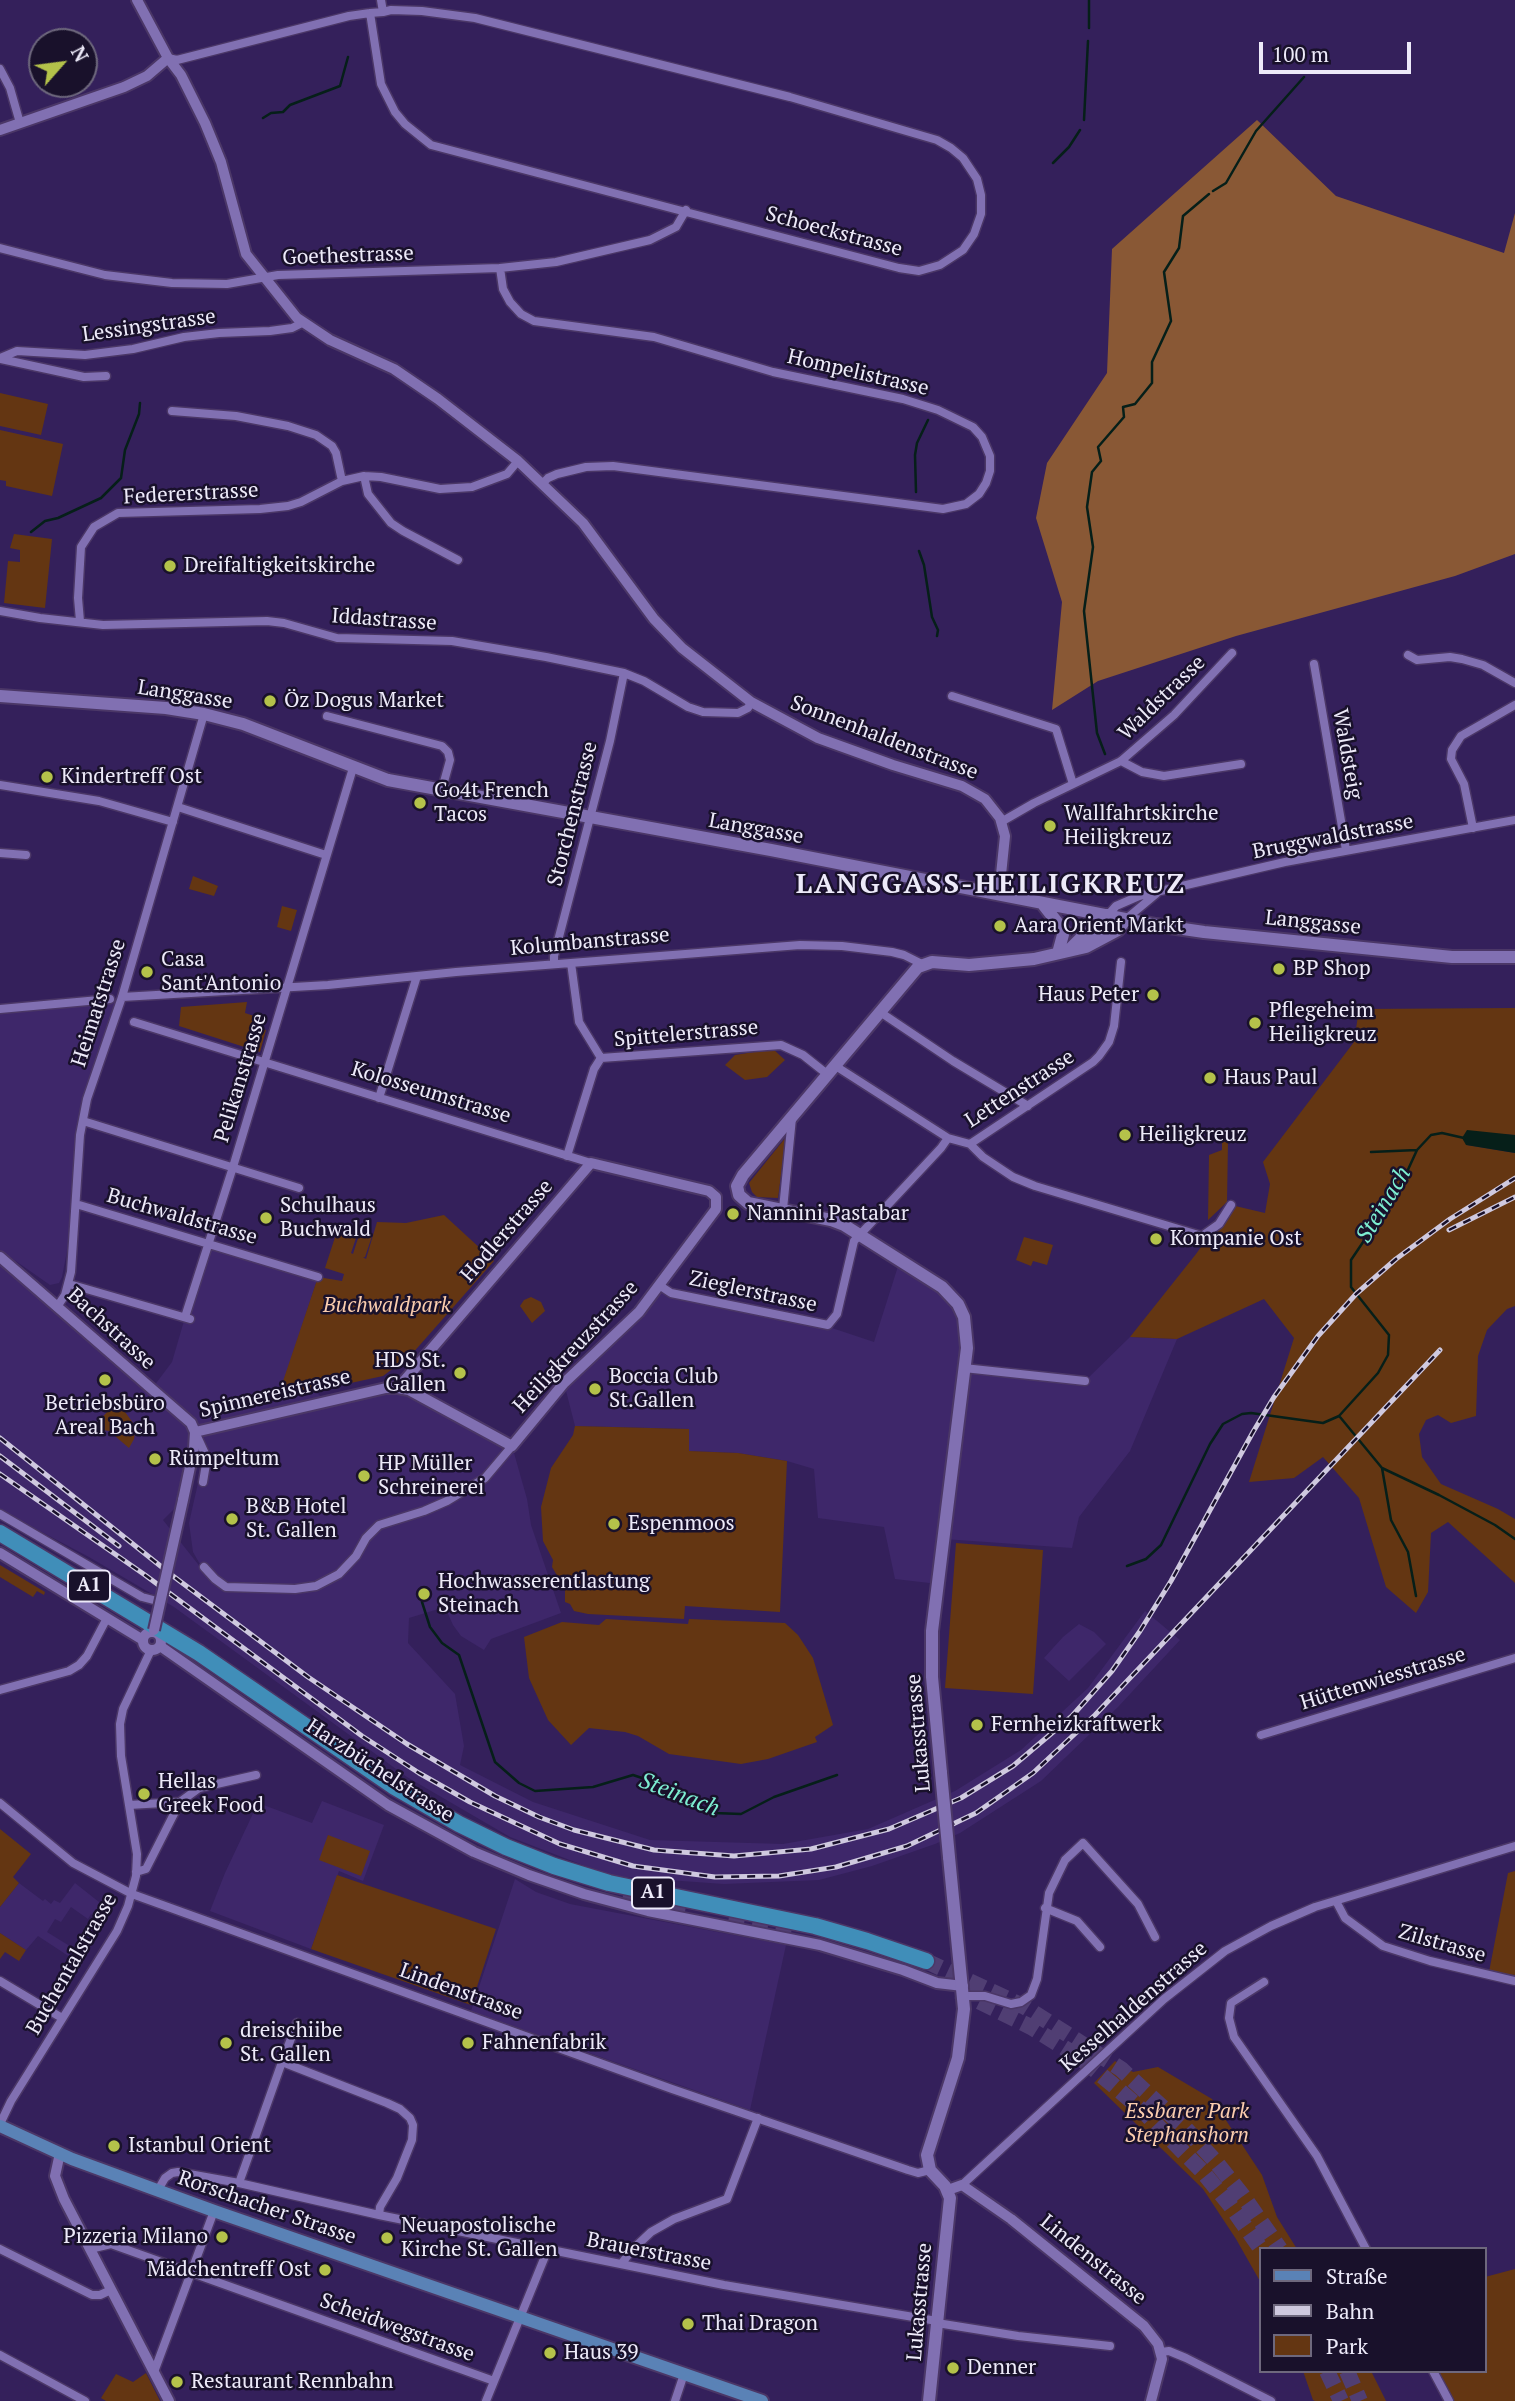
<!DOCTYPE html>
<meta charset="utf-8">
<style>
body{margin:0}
#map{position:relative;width:1515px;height:2401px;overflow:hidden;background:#34205b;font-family:"PT Serif",serif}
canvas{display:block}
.legend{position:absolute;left:1259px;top:2247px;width:228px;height:126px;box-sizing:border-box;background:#19112b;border:2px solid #6e687d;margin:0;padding:9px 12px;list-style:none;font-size:21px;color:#edeaf9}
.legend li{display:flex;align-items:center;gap:14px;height:35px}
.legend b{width:35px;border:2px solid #6e687d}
.north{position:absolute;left:28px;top:28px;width:70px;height:70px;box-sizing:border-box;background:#19112b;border:2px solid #6e687d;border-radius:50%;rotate:62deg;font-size:19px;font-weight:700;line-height:28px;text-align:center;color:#edeaf9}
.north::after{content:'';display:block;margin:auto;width:24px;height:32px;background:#b4c24a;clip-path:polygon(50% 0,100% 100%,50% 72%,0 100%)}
.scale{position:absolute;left:1259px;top:42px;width:152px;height:32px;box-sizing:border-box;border:4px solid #edeaf9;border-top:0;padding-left:9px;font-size:21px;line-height:24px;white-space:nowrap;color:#edeaf9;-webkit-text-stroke:5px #19112b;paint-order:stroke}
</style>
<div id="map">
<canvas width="1515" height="2401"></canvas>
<ul class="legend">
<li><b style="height:9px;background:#5a82b6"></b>Straße</li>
<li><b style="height:9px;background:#cfc9df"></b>Bahn</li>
<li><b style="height:19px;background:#643612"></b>Park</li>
</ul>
<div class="north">N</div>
<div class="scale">100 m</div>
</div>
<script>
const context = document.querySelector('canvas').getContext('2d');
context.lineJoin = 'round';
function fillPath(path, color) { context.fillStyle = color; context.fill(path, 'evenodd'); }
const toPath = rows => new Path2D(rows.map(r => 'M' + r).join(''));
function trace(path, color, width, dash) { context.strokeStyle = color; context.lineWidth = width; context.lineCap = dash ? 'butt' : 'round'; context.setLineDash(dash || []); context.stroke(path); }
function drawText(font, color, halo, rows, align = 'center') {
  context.font = font + ' "PT Serif",serif'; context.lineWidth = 5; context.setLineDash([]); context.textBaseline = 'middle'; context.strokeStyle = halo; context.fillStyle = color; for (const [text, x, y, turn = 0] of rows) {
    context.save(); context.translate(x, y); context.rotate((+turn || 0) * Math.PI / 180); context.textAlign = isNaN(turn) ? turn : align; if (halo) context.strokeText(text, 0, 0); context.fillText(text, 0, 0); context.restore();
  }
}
const built = toPath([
 [122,997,87,1099,76,1204,62,1277,59,1283,50,1285,0,1250,0,1011],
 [207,1242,318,1277,278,1399,314,1391,327,1401,398,1388,512,1446,527,1499,531,1525,561,1613,491,1639,484,1650,461,1636,453,1625,445,1607,409,1618,408,1643,455,1694,464,1746,460,1765,533,1802,650,1840,783,1844,868,1829,955,1791,1021,1750,1088,1688,1145,1611,1180,1640,1118,1707,1041,1781,960,1833,935,1844,872,1866,819,1880,724,1884,611,1876,510,1837,407,1777,174,1607,89,1557,0,1510,0,1257,151,1390,172,1362],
 [195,1434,203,1461,189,1523,193,1552,205,1573,163,1520,183,1500],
 [900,1260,960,1308,964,1368,1085,1381,1130,1337,1177,1339,1130,1451,1079,1517,1072,1548,944,1539,938,1584,895,1579,884,1527,818,1518,814,1469,787,1461,738,1453,688,1451,688,1429,575,1426,564,1383,659,1285,671,1293,823,1325,874,1342],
 [1079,1624,1094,1632,1106,1644,1069,1681,1044,1658,1063,1637],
 [322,1801,384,1825,363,1881,339,1871,311,1949,210,1911,225,1873,258,1803,312,1823],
 [515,1879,536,1892,570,1904,786,1945,750,2110,471,2011],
 [19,1883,43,1901,45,1899,51,1904,54,1900,60,1903,75,1883,104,1906,104,1913,99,1920,91,1914,88,1919,71,1907,61,1922,55,1919,47,1932,81,1953,76,1961,38,1936,26,1950,0,1933,0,1907]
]);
const green = toPath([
 [0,393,48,404,41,435,0,426],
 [0,430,63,444,52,496,6,486,6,481,0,480],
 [14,534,52,539,45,608,4,603,8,561,20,562,20,550,10,548],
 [193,876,218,886,214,896,189,889],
 [282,906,297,910,291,931,277,927],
 [247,1002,245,1013,257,1017,254,1027,266,1030,260,1052,179,1026,181,1007],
 [1515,1008,1515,1135,1495,1134,1467,1145,1515,1153,1515,1306,1507,1309,1487,1330,1478,1356,1476,1416,1451,1423,1438,1415,1426,1420,1419,1434,1422,1457,1441,1484,1498,1509,1515,1519,1515,1583,1448,1522,1431,1533,1428,1592,1416,1613,1386,1587,1359,1498,1323,1457,1294,1478,1249,1482,1294,1338,1264,1299,1177,1339,1130,1337,1196,1254,1231,1205,1265,1213,1270,1184,1263,1162,1354,1042,1359,1009],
 [773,1049,785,1060,767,1077,745,1080,725,1065,735,1055],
 [786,1137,778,1198,757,1197,752,1192,749,1183],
 [1222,1142,1228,1142,1227,1202,1208,1220,1209,1155,1222,1150],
 [444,1215,494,1261,411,1355,383,1376,277,1399,318,1277,342,1281,344,1274,325,1268,338,1228,357,1235,351,1253,353,1254,360,1232,372,1236,365,1257,363,1257,366,1259,377,1222,406,1223],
 [1024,1237,1053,1245,1047,1265,1033,1261,1031,1266,1016,1260],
 [531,1297,541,1302,545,1311,532,1323,520,1306,524,1300],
 [117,1401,136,1427,134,1439,129,1448,109,1431,103,1430,97,1423],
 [575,1426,689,1429,689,1451,738,1453,787,1461,780,1612,685,1606,684,1619,588,1614,574,1611,570,1604,565,1602,565,1589,552,1567,553,1560,543,1541,541,1507,551,1468,573,1435],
 [956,1543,1043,1550,1033,1694,945,1688],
 [0,1565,45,1592,44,1595,37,1591,33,1597,0,1577],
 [606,1619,688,1624,689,1619,785,1623,798,1635,813,1658,833,1725,815,1737,817,1742,768,1759,741,1764,669,1754,638,1736,625,1732,589,1728,571,1745,548,1720,529,1678,524,1637,562,1622,599,1625],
 [0,1829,31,1854,13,1877,19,1883,0,1907],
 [328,1835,370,1851,361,1876,319,1860],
 [1515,1871,1515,1975,1489,1972,1508,1873],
 [337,1875,496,1929,471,2005,311,1949],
 [0,1933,26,1950,19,1961,5,1952,0,1959],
 [1115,2061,1133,2072,1158,2067,1212,2099,1262,2175,1277,2217,1297,2249,1261,2249,1261,2283,1236,2239,1203,2189,1094,2083],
 [1515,2269,1515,2401,1452,2401,1436,2371,1485,2371,1485,2277],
 [1303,2371,1371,2371,1386,2401,1315,2401,1313,2400],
 [146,2373,160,2401,106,2401,101,2398,116,2374,133,2382]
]);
const forest = toPath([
 [1257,120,1336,196,1504,253,1515,213,1515,554,1455,576,1236,636,1098,681,1052,710,1062,602,1036,518,1047,463,1107,373,1112,249]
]);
const water = toPath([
 [1467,1130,1515,1135,1515,1153,1466,1145,1462,1138]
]);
const stream = toPath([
 [1089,28,1089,0],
 [263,118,271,113,283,112,290,105,340,86,348,57],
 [1084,120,1088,41],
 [1053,163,1069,147,1080,130],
 [1213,191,1226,183,1256,131,1304,77],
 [916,492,915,455,917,443,928,420],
 [31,532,45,521,58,518,101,498,121,478,125,450,139,414,140,403],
 [919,551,924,565,932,617,938,630,937,636],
 [1105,754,1097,733,1084,611,1093,547,1087,507,1092,472,1101,461,1098,447,1124,417,1123,407,1135,404,1152,383,1152,362,1171,321,1164,272,1179,248,1183,216,1209,194],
 [1371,1152,1417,1150],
 [1340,1417,1382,1468,1439,1495,1495,1525,1515,1539],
 [1382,1468,1391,1520,1408,1552,1416,1596],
 [1127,1566,1146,1559,1161,1545,1210,1444,1223,1424,1242,1414,1251,1413,1323,1423,1339,1416,1378,1373,1388,1355,1389,1335,1351,1287,1351,1260,1388,1205,1406,1174,1417,1150,1431,1135,1442,1133,1464,1138],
 [422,1602,430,1627,442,1643,459,1655,495,1762,519,1783,535,1791,593,1787,633,1775,651,1781,714,1813,741,1814,774,1797,837,1775]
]);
const motorwayTunnel = toPath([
 [622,1900,692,1915],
 [728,1922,795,1935],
 [926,1961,1025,2007,1121,2069,1186,2129,1215,2161,1243,2196,1280,2249],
 [958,1991,1031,2027,1079,2057,1112,2084,1144,2112,1202,2171,1230,2205,1261,2249],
 [1327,2371,1341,2401],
 [1347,2371,1360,2401]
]);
const minor = toPath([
 [381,0,383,12],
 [168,58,177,60,349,16,370,13,383,12,391,10,422,11,475,18,790,97,937,140,951,148,963,158,977,179,981,195,981,214,974,234,963,250,940,265,919,271,899,268,431,145,405,124,395,112,381,84,370,13],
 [0,69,10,88,20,123],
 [0,248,105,275,172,283,227,284,278,275,500,268,556,262,650,240,676,227,686,210],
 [500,268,503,289,510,302,521,314,534,321,654,337,773,372,903,399,938,410,973,427,982,437,990,456,990,471,986,483,979,494,966,504,943,509,613,466,586,467,557,474,548,478,543,483],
 [0,358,17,351,85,355,133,349,184,337,219,333,270,331,292,328,302,323],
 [1,359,84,377,106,376],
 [172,411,236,416,288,426,316,435,332,446,336,453,342,481],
 [364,476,368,494,391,523,403,531,458,560],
 [0,611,40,618,103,625,267,621,284,623,337,638,452,641,546,657,624,673,644,681,688,707,703,712,738,713,748,708,751,702],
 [80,621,78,598,81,547,94,527,118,513,260,509,288,506,301,502,342,481,364,476,381,477,440,489,472,487,507,474,518,461],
 [1408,655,1417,660,1450,657,1462,659,1483,665,1515,683],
 [1314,664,1346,850],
 [952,696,1056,729,1073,784],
 [327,716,442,746,448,752,450,760,442,789],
 [1121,761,1142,772,1164,776,1241,764],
 [0,785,99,801,173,822],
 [178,807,326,855],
 [1001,822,1034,803,1121,761,1174,715,1232,653],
 [1473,828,1464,784,1451,759,1452,750,1461,736,1515,705],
 [0,853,26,855],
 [1108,915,1116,906,1139,896,1285,862,1515,820],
 [1126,919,1156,894],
 [571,963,579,1022,601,1058],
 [554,964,554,956,610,741,624,673],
 [122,997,328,985,456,972,800,945,842,946,892,952,904,955,922,964],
 [0,1009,110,999],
 [880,1012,953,1061,1028,1106],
 [134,1022,591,1163],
 [834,1065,948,1138,970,1144,983,1157,1013,1177,1035,1186,1202,1236,1219,1224,1231,1205],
 [379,1098,417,976],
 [83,1121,299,1188],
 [970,1144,1093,1062,1099,1056,1109,1042,1114,1026,1121,962],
 [567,1156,594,1069,601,1058,781,1045,803,1055,827,1074],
 [76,1204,318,1277],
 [783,1209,792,1118],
 [69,1284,190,1319],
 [659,1285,671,1293,828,1325,837,1314,854,1241,941,1148,948,1138],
 [57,1307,65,1295,71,1272,80,1135,87,1099,122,997,204,714],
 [185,1317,233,1167,353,768],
 [964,1368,1085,1381],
 [195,1432,207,1458,203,1482],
 [0,1514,142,1597,161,1602],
 [204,1567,215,1579,226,1587,295,1589,316,1586,339,1574,356,1556,366,1538,379,1525,424,1511,447,1501,485,1478,512,1446],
 [0,1690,69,1671,79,1665,87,1656,107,1618],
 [1261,1735,1515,1658],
 [180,1802,199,1788,256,1775],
 [0,1803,73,1863,132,1894,672,2089,908,2170,918,2173,930,2170],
 [129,1805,180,1802,146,1869,136,1872],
 [1336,1901,1345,1918,1383,1946,1430,1961,1515,1981],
 [1045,1908,1077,1921,1100,1947],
 [0,1981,62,2018],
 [1264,1982,1231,2003,1229,2018,1234,2037,1317,2156,1366,2249],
 [964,1996,985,1996,1011,2004,1021,2002,1031,1995,1037,1979,1049,1893,1065,1860,1083,1843,1138,1904,1155,1937],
 [282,2062,297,2023],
 [0,2124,11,2101,117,1931,128,1906,136,1876,137,1854,121,1756,120,1724,123,1709,151,1650],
 [239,2183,282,2062,387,2103,400,2109,410,2118,413,2125,412,2140,397,2178,380,2207,379,2215],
 [962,2185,1164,1999,1225,1951,1271,1926,1315,1907,1515,1846],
 [158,2190,165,2178,172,2173,178,2172,239,2183,379,2215,724,2285,937,2321],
 [0,2249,92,2295,100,2295,111,2290],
 [90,2249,111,2244,494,2381],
 [622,2263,632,2250,651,2232,674,2219,727,2199,758,2118],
 [937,2323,1018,2336,1110,2346],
 [1161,2352,1169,2351,1186,2358,1271,2401],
 [0,2355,85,2401],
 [1433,2371,1449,2401],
 [154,2372,214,2211],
 [486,2401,548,2249],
 [675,2401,684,2374]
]);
const tertiary = toPath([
 [137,0,168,58,181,75,205,123,221,162,246,254,297,318,330,340,394,369,438,399,518,461,583,523,654,619,682,648,751,702,818,738,893,765,962,786,985,799,1000,818,1005,836,999,894],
 [0,130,124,87,147,76,168,58],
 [0,1257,191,1423,195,1432,194,1448,183,1500],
 [398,1388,591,1163,709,1191,716,1197],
 [195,1432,386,1388,398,1388,409,1390,512,1446,564,1383,639,1312,716,1209,716,1197],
 [0,1553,143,1640],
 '143 1641a9 9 0 1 1 18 0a9 9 0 1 1-18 0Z',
 [160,1646,388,1805,474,1852,529,1875,584,1894,648,1911,820,1945,903,1970,937,1983,963,1986],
 [60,2153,55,2176,64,2199,169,2401],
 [948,2190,962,2185,1011,2219,1144,2326,1158,2344,1162,2359,1151,2401]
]);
const secondary = toPath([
 [0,696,166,708,204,714,243,724,388,780,771,850,1156,925,1204,932,1452,957,1515,957],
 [1042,903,1064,931,1058,953],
 [1071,948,1081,938,1099,928,1108,915],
 [941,1773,932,1677,932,1631,967,1348,964,1317,958,1304,942,1287,844,1225,831,1220,748,1203,739,1195,737,1186,743,1175,918,967,932,962,969,965,1034,959,1086,947,1118,930,1126,919],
 [929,2401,950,2198,945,2186,930,2170,927,2155,958,2058,964,2009,949,1857]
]);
const primary = toPath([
 [0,2126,72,2159,214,2211,762,2401]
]);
const motorway = toPath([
 [0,1533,199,1653,393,1786,459,1824,506,1847,554,1866,609,1883,815,1926,867,1941,926,1961]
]);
const rail = toPath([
 [1449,1230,1515,1197],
 [0,1438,173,1576,308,1677,407,1744,495,1796,539,1817,574,1830,654,1850,734,1856,811,1849,889,1829,961,1798,1013,1766,1072,1716,1112,1671,1140,1631,1171,1581,1253,1432,1274,1397,1318,1336,1356,1294,1396,1259,1450,1219,1515,1178],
 [0,1456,119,1546],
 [0,1474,145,1575,362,1736,419,1773,470,1802,560,1844,633,1866,715,1877,779,1876,836,1867,907,1846,976,1813,1033,1773,1095,1715,1440,1350]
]);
const tertiaryBridge = toPath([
 [154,1630,183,1500]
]);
const secondaryBridge = toPath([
 [941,1773,949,1857]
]);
const markers = [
 [170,566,7,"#b4c24a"],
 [270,701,7,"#b4c24a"],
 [47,777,7,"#b4c24a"],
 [420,803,7,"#b4c24a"],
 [1050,826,7,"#b4c24a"],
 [1000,926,7,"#b4c24a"],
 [1279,969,7,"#b4c24a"],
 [147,972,7,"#b4c24a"],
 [1153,995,7,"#b4c24a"],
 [1255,1023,7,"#b4c24a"],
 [1210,1078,7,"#b4c24a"],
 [1125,1135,7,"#b4c24a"],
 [733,1214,7,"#b4c24a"],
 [266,1218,7,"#b4c24a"],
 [1156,1239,7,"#b4c24a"],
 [460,1373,7,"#b4c24a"],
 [105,1380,7,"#b4c24a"],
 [595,1389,7,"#b4c24a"],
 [155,1459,7,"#b4c24a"],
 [364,1476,7,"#b4c24a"],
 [232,1519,7,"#b4c24a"],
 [614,1524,7,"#b4c24a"],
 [424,1594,7,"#b4c24a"],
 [977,1725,7,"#b4c24a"],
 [144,1794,7,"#b4c24a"],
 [226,2043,7,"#b4c24a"],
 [468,2043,7,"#b4c24a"],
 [114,2146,7,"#b4c24a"],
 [222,2237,7,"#b4c24a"],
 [387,2238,7,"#b4c24a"],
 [325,2270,7,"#b4c24a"],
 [688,2324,7,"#b4c24a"],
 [550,2353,7,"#b4c24a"],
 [953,2368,7,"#b4c24a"],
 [177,2382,7,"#b4c24a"]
];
const shields = [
 [89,1586,42],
 [653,1893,42]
];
const shieldNames = [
 ["A1",89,1586],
 ["A1",653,1893]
];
const streetNames = [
 ["Schoeckstrasse",834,232,15],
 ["Goethestrasse",348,256,-2],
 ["Lessingstrasse",149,326,-8],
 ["Hompelistrasse",858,373,13],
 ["Federerstrasse",191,494,-3],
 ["Iddastrasse",384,620,4],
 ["Langgasse",185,695,9],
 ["Waldstrasse",1162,698,-44],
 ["Sonnenhaldenstrasse",884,738,21],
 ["Waldsteig",1347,754,80],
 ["Storchenstrasse",573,814,-76],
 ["Langgasse",756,829,10],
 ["Bruggwaldstrasse",1333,837,-11],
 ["Langgasse",1313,923,6],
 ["Kolumbanstrasse",590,942,-5],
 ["Heimatstrasse",99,1003,-72],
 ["Spittelerstrasse",686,1034,-5],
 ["Pelikanstrasse",241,1078,-73],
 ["Lettenstrasse",1020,1089,-33],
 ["Kolosseumstrasse",431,1093,17],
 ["Buchwaldstrasse",182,1217,16],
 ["Hodlerstrasse",507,1231,-49],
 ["Zieglerstrasse",753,1292,12],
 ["Bachstrasse",111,1329,42],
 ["Heiligkreuzstrasse",576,1347,-47],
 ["Spinnereistrasse",275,1394,-13],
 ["Hüttenwiesstrasse",1383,1679,-17],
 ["Lukasstrasse",919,1733,-95],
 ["Harzbüchelstrasse",380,1771,33],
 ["Zilstrasse",1442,1944,16],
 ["Buchentalstrasse",72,1964,-60],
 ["Lindenstrasse",461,1992,20],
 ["Kesselhaldenstrasse",1134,2007,-41],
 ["Rorschacher Strasse",267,2208,19],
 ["Brauerstrasse",649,2252,11],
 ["Lindenstrasse",1093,2260,39],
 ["Lukasstrasse",920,2302,-85],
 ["Scheidwegstrasse",397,2328,20]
];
const poiNames = [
 ["Dreifaltigkeitskirche",184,566],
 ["Öz Dogus Market",284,701],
 ["Kindertreff Ost",61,777],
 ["Go4t French",434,791],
 ["Tacos",434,815],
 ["Wallfahrtskirche",1064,814],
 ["Heiligkreuz",1064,838],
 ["Aara Orient Markt",1014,926],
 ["Casa",161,960],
 ["Sant'Antonio",161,984],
 ["BP Shop",1293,969],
 ["Haus Peter",1139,995,"right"],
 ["Pflegeheim",1269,1011],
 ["Heiligkreuz",1269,1035],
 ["Haus Paul",1224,1078],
 ["Heiligkreuz",1139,1135],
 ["Schulhaus",280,1206],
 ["Buchwald",280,1230],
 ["Nannini Pastabar",747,1214],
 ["Kompanie Ost",1170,1239],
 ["HDS St.",446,1361,"right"],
 ["Gallen",446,1385,"right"],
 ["Boccia Club",609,1377],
 ["St.Gallen",609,1401],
 ["Betriebsbüro",105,1404,"center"],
 ["Areal Bach",105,1428,"center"],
 ["Rümpeltum",169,1459],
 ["HP Müller",378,1464],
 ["Schreinerei",378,1488],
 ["B&B Hotel",246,1507],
 ["St. Gallen",246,1531],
 ["Espenmoos",628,1524],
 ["Hochwasserentlastung",438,1582],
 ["Steinach",438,1606],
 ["Fernheizkraftwerk",991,1725],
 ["Hellas",158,1782],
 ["Greek Food",158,1806],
 ["dreischiibe",240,2031],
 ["St. Gallen",240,2055],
 ["Fahnenfabrik",482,2043],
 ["Istanbul Orient",128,2146],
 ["Neuapostolische",401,2226],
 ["Kirche St. Gallen",401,2250],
 ["Pizzeria Milano",208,2237,"right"],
 ["Mädchentreff Ost",311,2270,"right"],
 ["Thai Dragon",702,2324],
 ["Haus 39",564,2353],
 ["Denner",967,2368],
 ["Restaurant Rennbahn",191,2382]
];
const parkNames = [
 ["Buchwaldpark",387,1306],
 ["Essbarer Park",1187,2112],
 ["Stephanshorn",1187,2136]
];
const waterNames = [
 ["Steinach",1384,1205,-59],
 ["Steinach",679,1795,21]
];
const districtNames = [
 ["LANGGASS-HEILIGKREUZ",991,885]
];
fillPath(built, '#3e276a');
fillPath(green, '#643612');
fillPath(forest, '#895835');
fillPath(water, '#061f19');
trace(stream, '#061f19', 2.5);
trace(motorwayTunnel, '#503e73', 16, [16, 8]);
trace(minor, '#4b3767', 11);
trace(tertiary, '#4b3767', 14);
trace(secondary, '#4b3767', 16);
trace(primary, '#4b3767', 16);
trace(motorway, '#4b3767', 19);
trace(minor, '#8170b2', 8);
trace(tertiary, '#8170b2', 10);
trace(secondary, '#8170b2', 12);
trace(primary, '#5a82b6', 12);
trace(motorway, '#408eb9', 16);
trace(rail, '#cfc9df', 5);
trace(rail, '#19112b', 2.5, [8]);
trace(tertiaryBridge, '#4b3767', 14, []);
trace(secondaryBridge, '#4b3767', 16, []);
trace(tertiaryBridge, '#8170b2', 10);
trace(secondaryBridge, '#8170b2', 12);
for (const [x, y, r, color] of markers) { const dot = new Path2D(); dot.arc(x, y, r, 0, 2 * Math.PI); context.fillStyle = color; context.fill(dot); trace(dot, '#19112b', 2.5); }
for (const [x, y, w] of shields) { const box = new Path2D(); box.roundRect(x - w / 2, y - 15.5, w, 31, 5); context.fillStyle = '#19112b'; context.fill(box); trace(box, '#edeaf9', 2); }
drawText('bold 19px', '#edeaf9', null, shieldNames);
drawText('21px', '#edeaf9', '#19112b', streetNames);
drawText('21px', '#edeaf9', '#19112b', poiNames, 'left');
drawText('italic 21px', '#fbcdae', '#19112b', parkNames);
drawText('italic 23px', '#7dedd1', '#19112b', waterNames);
context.letterSpacing = '2px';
drawText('bold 28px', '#edeaf9', '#19112b', districtNames);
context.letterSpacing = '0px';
</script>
